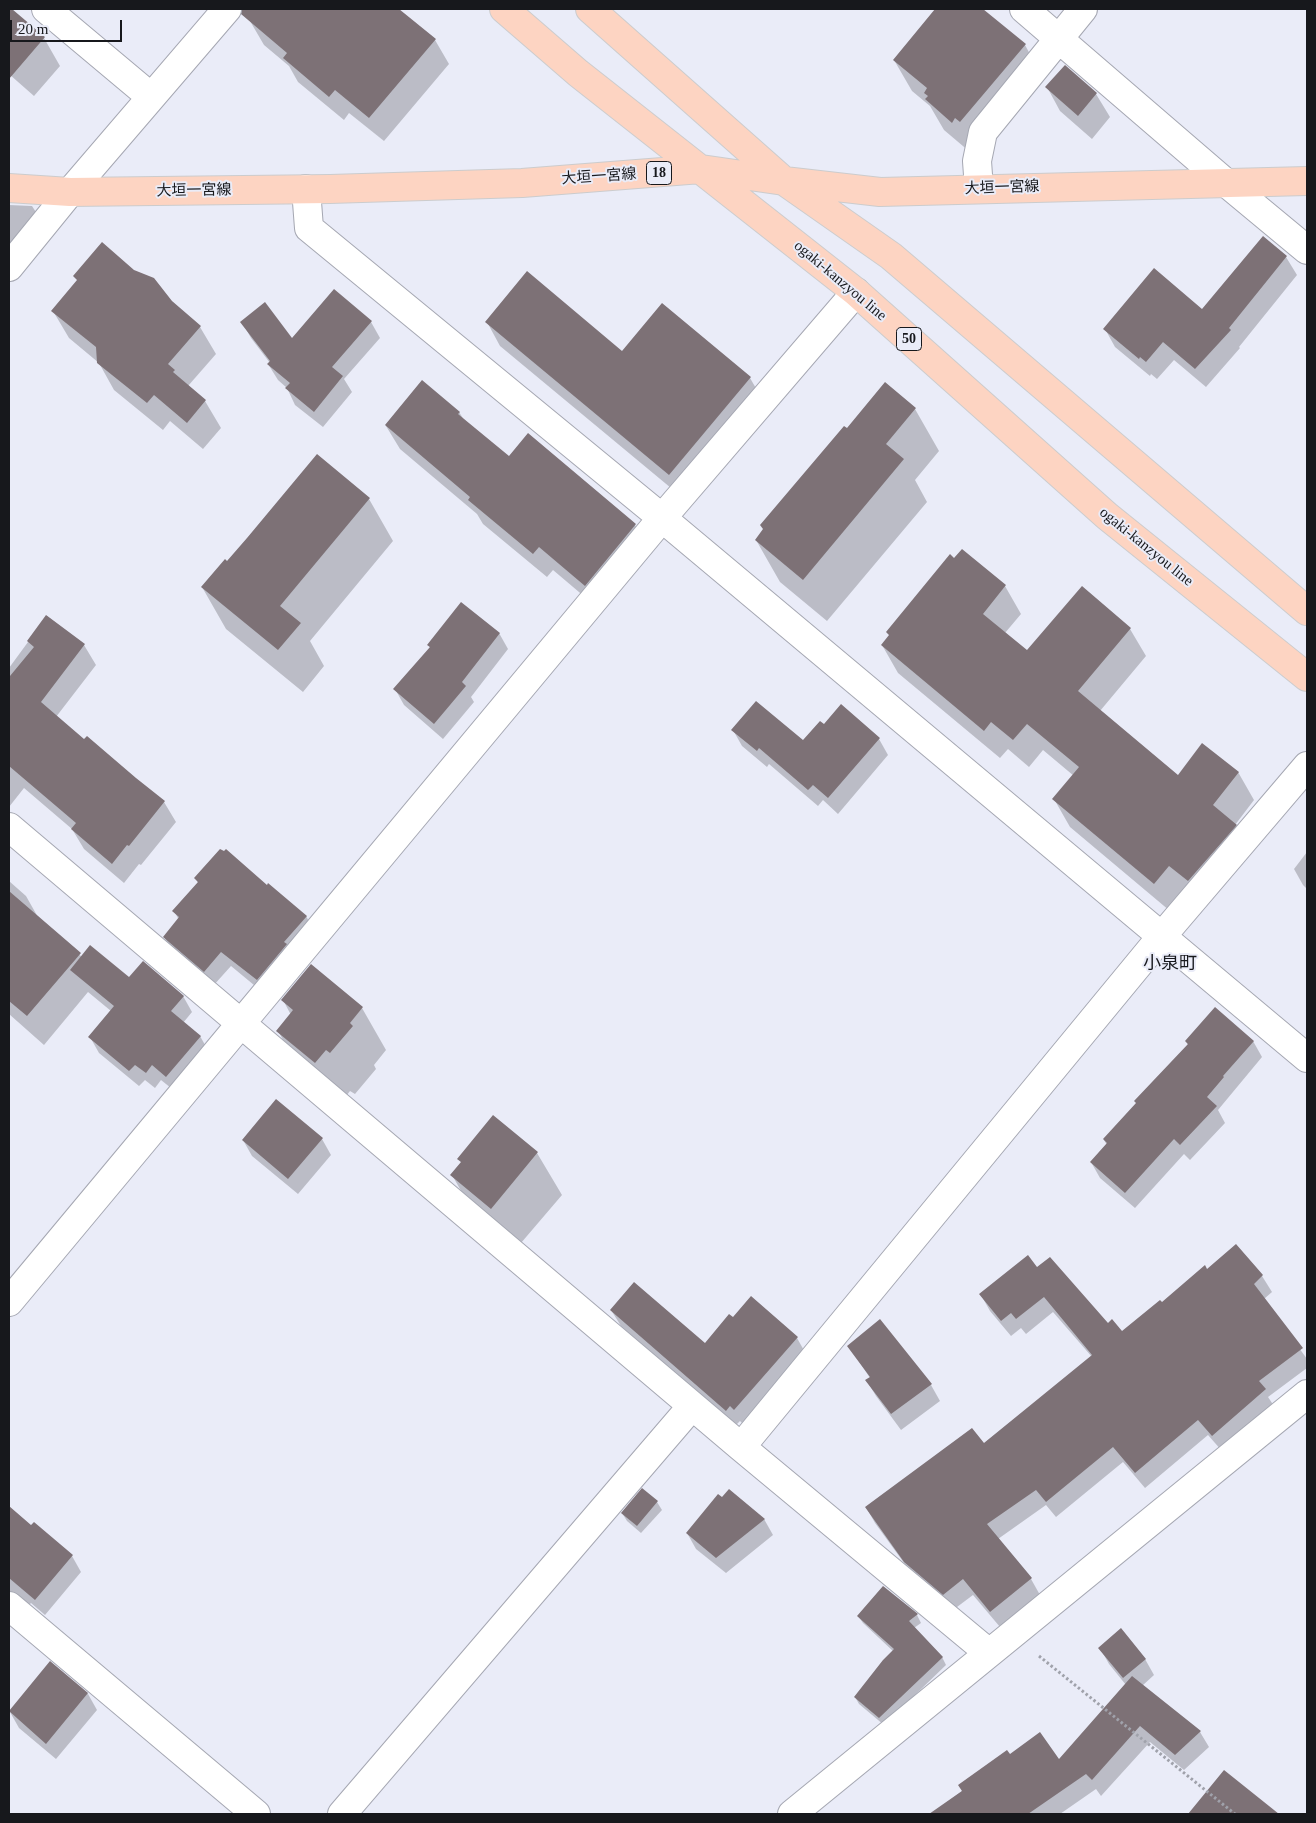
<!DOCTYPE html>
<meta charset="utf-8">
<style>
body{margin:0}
#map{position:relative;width:1316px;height:1823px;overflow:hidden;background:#eaecf8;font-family:"Times New Roman",serif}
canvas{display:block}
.frame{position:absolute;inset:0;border:10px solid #17181c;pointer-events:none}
.scale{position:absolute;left:10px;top:20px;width:112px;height:22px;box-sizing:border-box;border:2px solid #17181c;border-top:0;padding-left:6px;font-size:15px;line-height:18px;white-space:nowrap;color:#17181c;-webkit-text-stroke:4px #eaecf8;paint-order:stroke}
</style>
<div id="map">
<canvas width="1316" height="1823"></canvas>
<div class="frame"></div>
<div class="scale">20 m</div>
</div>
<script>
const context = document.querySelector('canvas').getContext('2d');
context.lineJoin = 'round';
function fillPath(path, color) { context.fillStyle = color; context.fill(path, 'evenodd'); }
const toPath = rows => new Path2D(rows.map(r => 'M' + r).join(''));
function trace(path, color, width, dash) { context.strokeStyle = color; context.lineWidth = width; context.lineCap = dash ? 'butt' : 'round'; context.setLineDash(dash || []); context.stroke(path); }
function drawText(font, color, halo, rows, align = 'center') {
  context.font = font + ' "Times New Roman","Noto Sans JP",serif'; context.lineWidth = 4; context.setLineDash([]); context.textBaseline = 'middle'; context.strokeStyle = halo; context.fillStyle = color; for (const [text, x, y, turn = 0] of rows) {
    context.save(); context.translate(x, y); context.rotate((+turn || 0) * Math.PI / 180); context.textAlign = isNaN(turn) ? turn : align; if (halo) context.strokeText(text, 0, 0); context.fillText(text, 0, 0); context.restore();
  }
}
const shadow = toPath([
 [9,9,44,38,60,66,34,96,9,74],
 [255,9,397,9,435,40,449,64,384,141,349,113,344,120,298,82,289,66,264,45,250,21,257,12],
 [937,9,972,9,986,20,1025,45,1042,76,970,152,944,130,930,106,912,91,894,60],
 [1047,87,1096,94,1110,117,1092,139,1060,111],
 [9,205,32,206,43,223,9,265],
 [1286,257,1297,275,1239,347,1240,348,1206,387,1174,360,1157,379,1151,374,1150,376,1115,347,1105,329,1202,311],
 [53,311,200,327,216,354,188,386,205,401,221,428,203,449,170,421,163,430,114,390,99,363,69,338],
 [242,322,292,340,371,322,380,338,344,379,352,392,323,427,295,405,287,388,278,380,268,364,270,363,251,338],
 [487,322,623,353,750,378,764,402,683,498,500,346],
 [915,409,939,451,915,480,927,502,827,621,780,582,756,540,847,430],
 [459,412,464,420,509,458,528,435,635,525,649,549,599,609,553,570,547,577,483,524,477,514,400,449,386,426],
 [369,499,393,541,310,641,324,666,303,692,226,629,202,587,227,563],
 [962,551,1005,586,1021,614,1005,633,1027,652,1082,588,1130,629,1146,656,1100,711,1178,777,1238,772,1254,800,1235,825,1251,853,1204,908,1185,893,1170,911,1070,827,1054,799,1074,776,1043,750,1029,767,1008,749,1000,758,898,673,882,645],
 [47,616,84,645,96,665,56,717,84,741,164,802,176,822,141,865,139,864,124,883,84,849,72,829,24,788,9,807,9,668],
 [499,633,508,649,471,697,474,702,443,739,404,705,395,689,430,648,428,645],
 [841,706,879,739,888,755,838,814,823,800,818,806,769,764,767,767,742,746,733,730,803,742,824,726],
 [1307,852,1307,889,1303,885,1294,869],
 [196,879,306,916,315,932,266,995,231,966,213,986,173,952,164,937,179,920,174,911,198,883],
 [9,881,26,896,39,919,82,957,129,979,183,996,192,1012,183,1023,200,1036,209,1052,176,1092,161,1080,155,1088,145,1080,139,1086,99,1053,90,1037,111,1011,88,992,44,1045,9,1014],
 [283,1000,362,1008,386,1050,374,1065,376,1069,355,1094,350,1091,340,1104,302,1073,278,1031,291,1015],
 [1186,1041,1253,1041,1262,1057,1218,1110,1225,1123,1190,1160,1184,1154,1135,1208,1100,1178,1091,1162,1107,1145,1104,1140,1188,1045],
 [493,1117,537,1153,562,1195,515,1250,476,1217,452,1175,462,1163,459,1159],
 [322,1139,331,1155,298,1194,252,1156,243,1140],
 [1236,1246,1262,1276,1272,1292,1264,1299,1307,1359,1307,1368,1268,1397,1274,1406,1222,1451,1208,1435,1145,1488,1123,1462,1056,1517,1046,1505,998,1539,1031,1579,1040,1595,1000,1627,973,1595,953,1610,915,1578,875,1523,866,1507,983,1444,1092,1357,1053,1312,1026,1334,1021,1328,1011,1336,990,1311,981,1295,1037,1268,1108,1325,1122,1333,1207,1270],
 [611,1310,705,1344,797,1338,806,1354,744,1425,740,1421,735,1426,621,1326],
 [849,1346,931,1385,940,1401,901,1430,876,1396,867,1381,870,1378],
 [643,1490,657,1502,662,1510,641,1533,627,1521,622,1513],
 [9,1507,31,1527,72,1556,81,1572,45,1615,31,1603,26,1608,9,1595],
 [764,1519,773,1535,726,1573,696,1549,687,1533],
 [884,1587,917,1615,921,1623,914,1628,942,1657,946,1665,884,1725,859,1704,855,1697,894,1652,863,1623,858,1616],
 [1100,1648,1145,1659,1154,1675,1142,1686,1200,1732,1209,1747,1184,1770,1150,1742,1101,1796,1096,1789,1060,1814,931,1814,1009,1756,1058,1761,1126,1685,1109,1664],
 [50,1663,88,1694,97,1710,56,1759,19,1728,10,1712],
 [1224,1772,1264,1804,1270,1814,1190,1814]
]);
const building = toPath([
 [9,9,12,9,45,37,9,79],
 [242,9,399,9,436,39,369,118,335,90,329,97,283,58,287,53,241,14],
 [935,9,983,9,1026,44,960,122,955,118,952,123,925,99,928,96,924,93,927,88,893,60],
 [1065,65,1097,93,1078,116,1045,87],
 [1263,236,1287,256,1229,328,1231,330,1195,369,1163,342,1146,362,1140,357,1139,359,1103,329,1154,268,1202,309],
 [102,242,134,270,154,278,172,301,201,326,168,364,175,370,173,372,206,400,187,423,154,395,147,403,97,363,96,347,51,311,77,280,73,276],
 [527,271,622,351,662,303,751,377,669,475,485,322],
 [334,289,372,321,332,367,343,376,314,412,285,388,290,383,267,364,270,361,240,322,265,302,292,338],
 [422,380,460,412,458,414,509,456,528,433,636,524,585,586,539,547,533,554,468,500,470,497,385,425],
 [885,382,916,408,886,444,904,459,803,580,755,540,763,529,760,525,844,426,847,428],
 [317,454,370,498,280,606,301,623,278,650,201,587,225,559,227,561,247,538],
 [962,549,1006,585,983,614,1027,650,1082,586,1131,628,1078,691,1178,775,1202,743,1239,772,1213,805,1237,825,1188,881,1169,866,1154,884,1052,799,1079,767,1027,724,1013,740,991,722,984,731,881,645,889,635,886,632,950,554,954,558],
 [461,602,500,633,462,682,466,686,434,724,393,689,430,647,427,645],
 [46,615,85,644,41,702,84,739,87,736,136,778,165,801,129,846,127,845,112,864,71,829,76,823,9,766,9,675,10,676,34,647,27,641],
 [756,701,803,740,820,721,824,724,841,704,880,738,828,798,813,785,808,790,759,748,757,751,731,730],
 [220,849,224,851,226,849,267,885,268,883,307,916,284,942,287,944,257,980,221,952,204,972,163,937,179,917,172,911,198,882,194,878],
 [9,891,81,953,27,1016,9,1001],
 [90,945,129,977,143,961,184,996,171,1011,201,1036,166,1077,152,1065,146,1073,135,1065,129,1071,88,1037,114,1006,70,970],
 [311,964,363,1007,350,1023,353,1026,330,1053,326,1050,315,1063,276,1031,293,1010,281,1000],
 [1215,1007,1254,1041,1223,1076,1224,1077,1207,1097,1217,1106,1180,1145,1174,1139,1125,1193,1090,1162,1107,1143,1103,1139,1136,1103,1134,1101,1188,1044,1185,1041],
 [276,1099,323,1138,288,1179,242,1140],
 [493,1115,538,1152,491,1209,450,1175,461,1162,457,1159],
 [1236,1244,1263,1275,1254,1284,1303,1348,1259,1381,1266,1389,1212,1436,1198,1420,1135,1473,1113,1447,1046,1502,1036,1490,987,1524,1032,1578,990,1612,963,1579,943,1595,904,1562,865,1507,972,1428,984,1443,1092,1355,1044,1297,1016,1319,1011,1313,1001,1321,979,1294,1028,1255,1037,1267,1050,1257,1108,1323,1112,1319,1122,1331,1160,1300,1162,1302,1205,1265,1207,1269],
 [634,1282,705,1343,729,1314,733,1317,751,1296,798,1337,734,1410,730,1406,726,1411,610,1310],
 [880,1319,932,1384,891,1414,865,1380,870,1377,847,1346],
 [642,1488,658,1501,637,1526,621,1513],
 [729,1489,765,1519,716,1558,686,1533,718,1494,722,1497],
 [9,1506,31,1525,34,1522,73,1555,35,1600,9,1578],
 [883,1586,918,1614,909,1621,943,1657,879,1718,854,1697,883,1660,894,1649,857,1616],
 [1121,1628,1146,1659,1123,1678,1098,1648],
 [50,1661,88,1693,46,1744,9,1711],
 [1132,1676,1201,1731,1175,1755,1140,1726,1092,1780,1086,1774,1028,1814,929,1814,962,1791,958,1785,1007,1750,1010,1754,1040,1732,1059,1759],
 [1224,1770,1279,1814,1188,1814]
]);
const path = toPath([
 [1039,1656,1235,1814]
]);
const minor = toPath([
 [46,9,151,97],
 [1024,9,1225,182,1307,250],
 [306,189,309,228,662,518,1307,1058],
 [979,189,977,161,983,132,1083,9],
 [9,267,70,192,227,9],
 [9,827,741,1447,989,1653],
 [9,1302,662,518,856,292],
 [741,1447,1162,936,1307,766],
 [9,1606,256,1814],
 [342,1814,692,1406],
 [792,1814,1307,1394]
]);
const primary = toPath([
 [504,9,578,73,856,292,1107,516,1307,677],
 [590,9,784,181,891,256,1307,611],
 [9,188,70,192,330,189,522,183,701,169,784,181,880,192,1307,181]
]);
const shields = [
 [659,173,25],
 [909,339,25]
];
const shieldNames = [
 ["18",659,173],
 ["50",909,339]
];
const streetNames = [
 ["大垣一宮線",599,177,-4],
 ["大垣一宮線",1002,188,-2],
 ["大垣一宮線",194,191,-1],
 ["ogaki-kanzyou line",840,281,40],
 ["ogaki-kanzyou line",1146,547,39]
];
const quarterNames = [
 ["小泉町",1170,964]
];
fillPath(shadow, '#0003');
fillPath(building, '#7d7176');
trace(minor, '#a5a7b2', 30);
trace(primary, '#cccccd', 30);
trace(path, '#a0a2ab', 3, [2.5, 2.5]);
trace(minor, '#fff', 28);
trace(primary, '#fdd4c2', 28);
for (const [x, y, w] of shields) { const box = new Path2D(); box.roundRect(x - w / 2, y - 11.5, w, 23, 4); context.fillStyle = '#eaecf8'; context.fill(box); trace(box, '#17181c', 1); }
drawText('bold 14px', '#17181c', null, shieldNames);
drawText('15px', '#17181c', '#eaecf8', streetNames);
drawText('18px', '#17181c', '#eaecf8', quarterNames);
</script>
